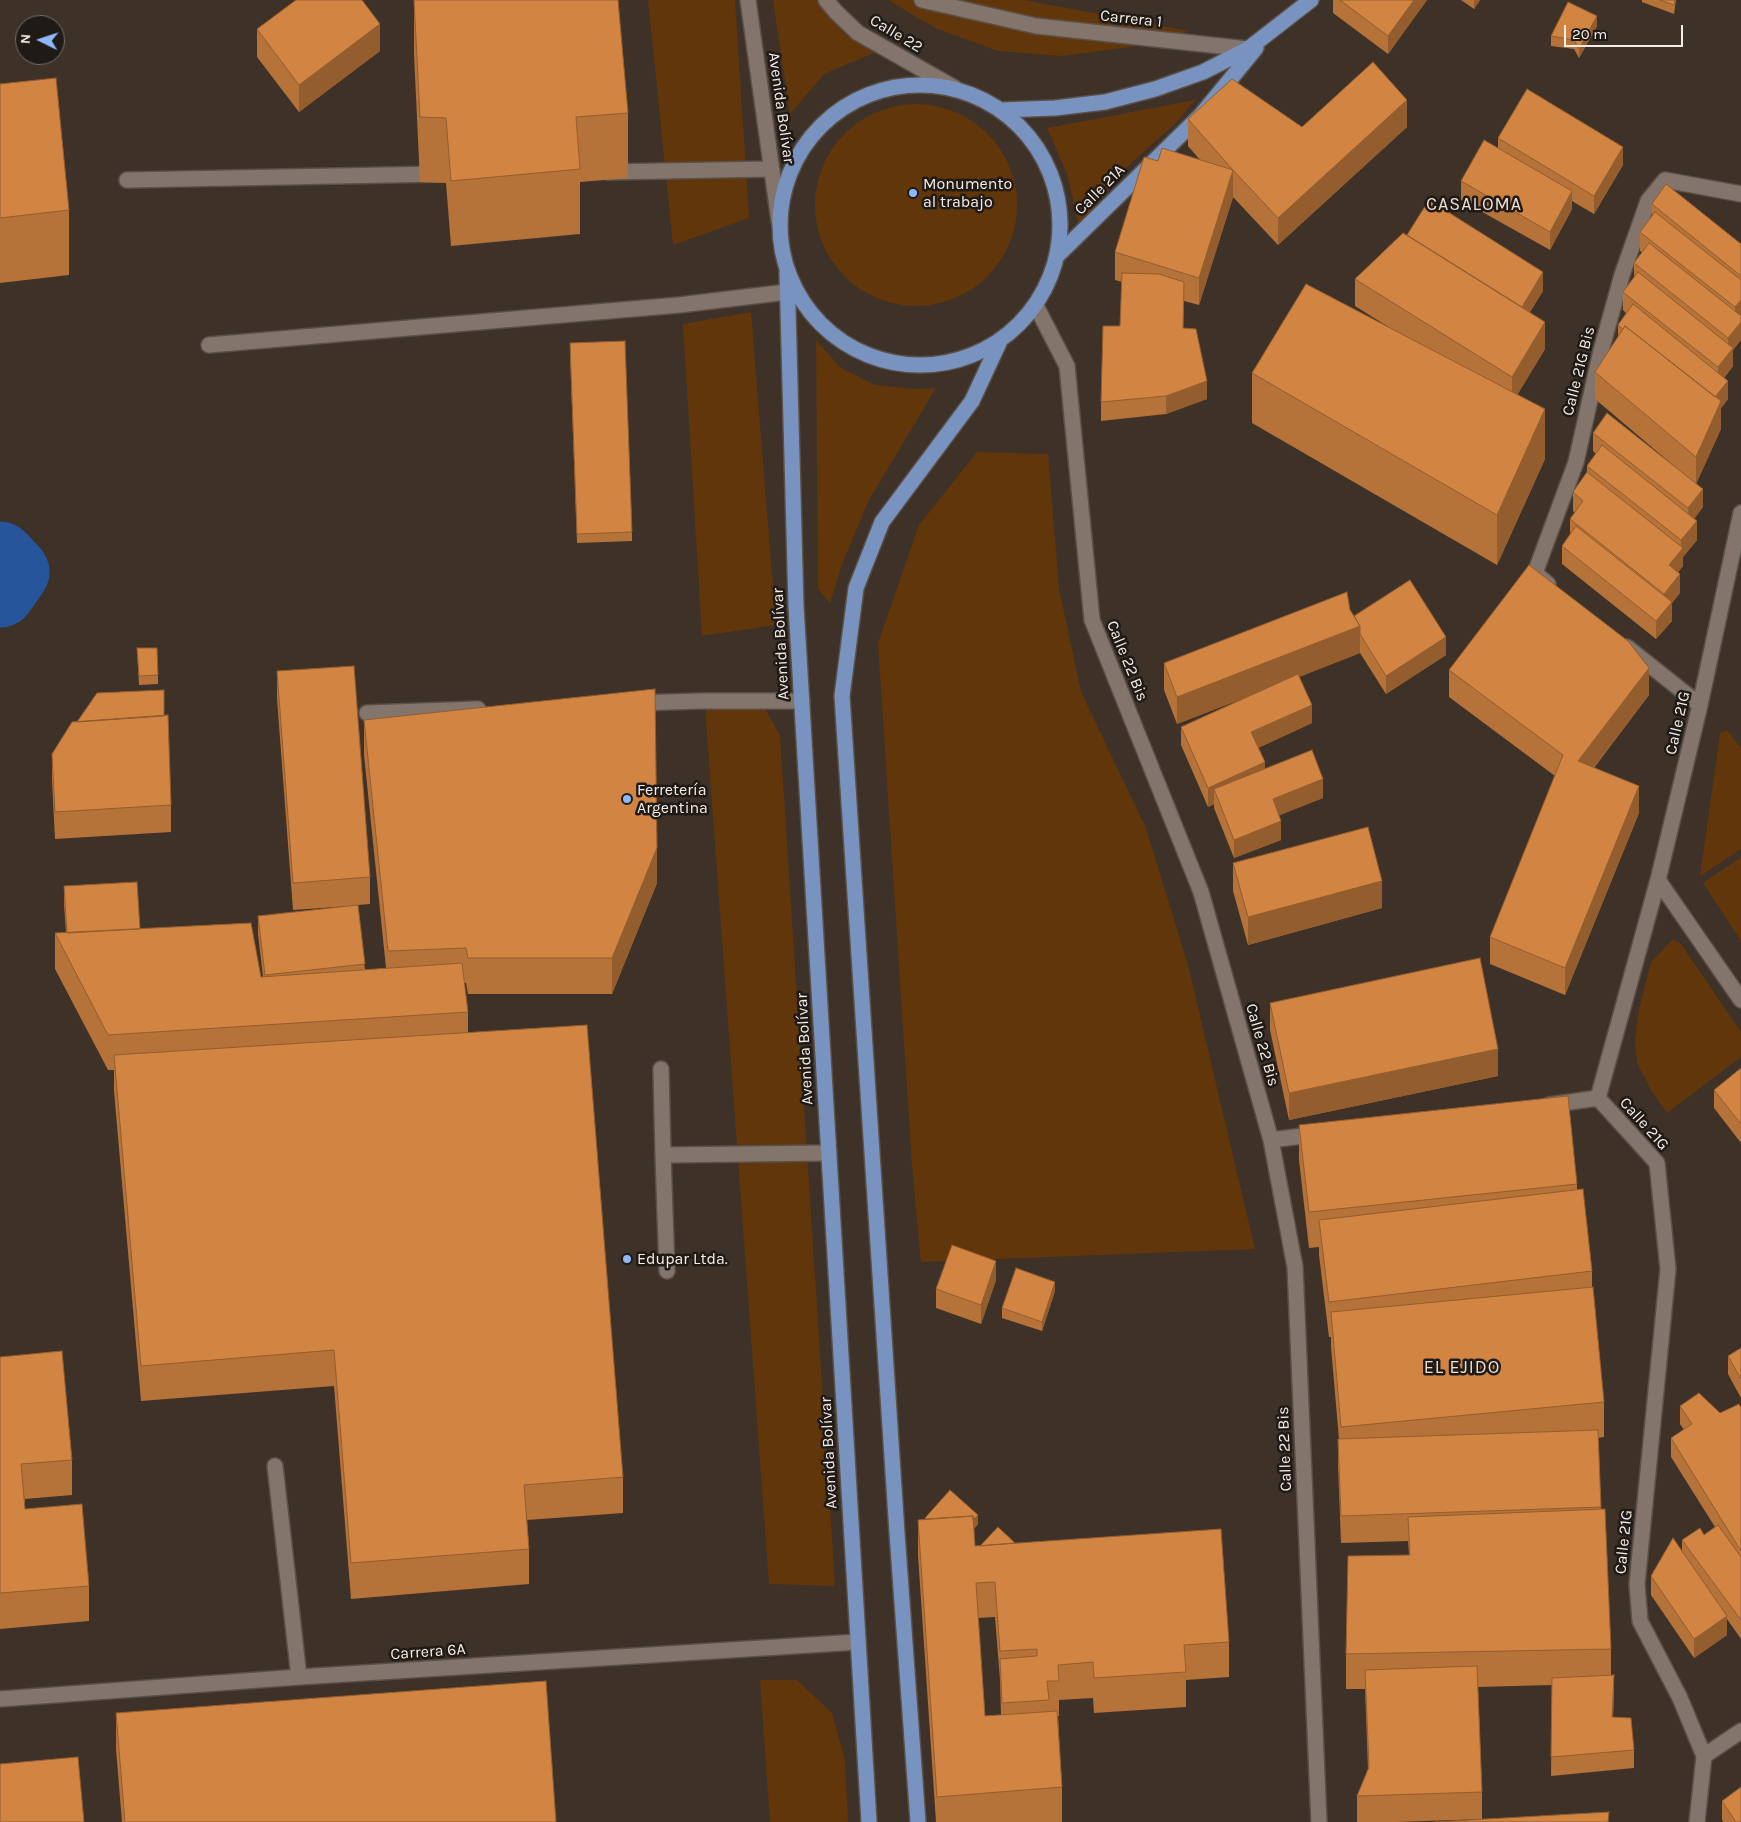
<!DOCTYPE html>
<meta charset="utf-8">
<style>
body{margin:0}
#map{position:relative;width:1741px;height:1822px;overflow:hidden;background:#3d3128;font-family:Karla,sans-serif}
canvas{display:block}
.north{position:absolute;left:15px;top:15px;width:50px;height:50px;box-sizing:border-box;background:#201a16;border:1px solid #756e69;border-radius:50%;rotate:274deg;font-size:14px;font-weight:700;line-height:20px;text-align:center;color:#f4ece6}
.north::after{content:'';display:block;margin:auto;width:18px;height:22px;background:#8db9fc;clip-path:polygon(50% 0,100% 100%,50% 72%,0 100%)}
.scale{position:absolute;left:1564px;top:25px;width:119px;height:22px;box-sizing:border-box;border:2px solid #f4ece6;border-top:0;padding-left:6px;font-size:15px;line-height:18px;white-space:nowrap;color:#f4ece6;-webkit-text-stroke:4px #201a16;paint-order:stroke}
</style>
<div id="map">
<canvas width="1741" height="1822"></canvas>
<div class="north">N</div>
<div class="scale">20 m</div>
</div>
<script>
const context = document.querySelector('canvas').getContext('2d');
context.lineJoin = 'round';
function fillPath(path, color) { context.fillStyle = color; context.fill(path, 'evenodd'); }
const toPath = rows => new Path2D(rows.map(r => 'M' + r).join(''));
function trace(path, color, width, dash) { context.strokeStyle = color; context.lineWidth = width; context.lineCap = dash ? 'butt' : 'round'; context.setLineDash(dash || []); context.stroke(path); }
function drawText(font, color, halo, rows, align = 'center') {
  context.font = font + ' Karla,sans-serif'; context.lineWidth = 5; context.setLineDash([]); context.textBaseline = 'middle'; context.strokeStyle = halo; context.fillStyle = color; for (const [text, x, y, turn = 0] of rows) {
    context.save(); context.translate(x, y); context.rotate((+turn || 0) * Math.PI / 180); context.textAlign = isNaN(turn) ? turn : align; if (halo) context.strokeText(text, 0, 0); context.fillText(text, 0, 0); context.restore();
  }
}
const green = toPath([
 [648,0,735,0,749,218,673,245],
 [773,0,818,0,845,34,881,50,824,74,790,114],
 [888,0,1024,0,1189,31,1131,47,1062,56,998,51,935,28],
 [1195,100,1176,123,1129,165,1079,225,1067,174,1047,128],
 '815 205a101 101 0 1 1 202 0a101 101 0 1 1-202 0Z',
 [751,312,776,625,702,636,683,324],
 [816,340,841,368,875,385,915,389,936,388,869,500,843,562,830,603,818,589],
 [977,452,1048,454,1059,588,1081,692,1146,828,1188,965,1255,1249,921,1262,912,1166,878,643,919,525],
 [0,557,14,572,0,592],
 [705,707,764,707,780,735,835,1586,769,1584],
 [1727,730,1741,748,1741,849,1700,876,1720,733],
 [1741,857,1741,941,1703,883],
 [1673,939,1681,944,1741,1032,1741,1057,1667,1113,1651,1090,1637,1063,1635,1039,1639,1009,1651,962],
 [760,1680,797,1680,832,1713,845,1761,848,1822,770,1822]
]);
const river = toPath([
 [0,557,14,572,0,592]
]);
const minor = toPath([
 [748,0,779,221],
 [826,0,836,12,858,33,955,88],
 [922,0,1036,26,1248,49],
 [608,172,771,169],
 [127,180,440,174],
 [1036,306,1067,366,1092,620,1201,892,1271,1140,1295,1267,1319,1822],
 [209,345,679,305,787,292],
 [1548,584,1535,573,1576,462,1601,351,1622,275,1648,201,1665,180,1741,194],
 [1627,647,1700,705],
 [636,703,701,701,802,701],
 [367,713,478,709],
 [1658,880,1741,1000],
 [661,1069,663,1155],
 [1598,1098,1657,1163,1668,1269,1637,1584,1640,1621,1680,1698,1704,1756,1697,1822],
 [1598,1098,1658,880,1700,705,1741,513],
 [1549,1105,1598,1098],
 [1271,1140,1318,1134],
 [667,1271,663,1155,828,1153],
 [275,1466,299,1677],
 [0,1699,299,1677,858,1642],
 [1704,1756,1741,1731]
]);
const major = toPath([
 '780 225a140 140 0 1 1 280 0a140 140 0 1 1-280 0Z',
 [1002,110,1055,108,1105,102,1155,89,1203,72,1248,49,1311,0],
 [1057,256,1201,115,1256,48],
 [787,272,796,606,869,1822],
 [918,1822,897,1533,842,696,856,588,882,522,972,401,999,343]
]);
const wall = toPath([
 [414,0,618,0,628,113,628,178,580,182,580,234,451,246,446,183,420,182,414,54],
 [1333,0,1427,0,1388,54,1333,13],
 [1461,0,1480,0,1474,9],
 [1642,0,1676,0,1674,14,1642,2],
 [1597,26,1579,58,1574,49,1551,46,1551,36],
 [257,29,380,51,299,112,257,57],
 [0,84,69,210,69,275,0,283],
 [1188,119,1302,127,1407,127,1278,245,1233,197,1199,305,1184,301,1183,328,1207,399,1166,414,1101,421,1101,402,1120,326,1122,282,1115,280,1115,252,1158,161,1200,160,1188,146],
 [1498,138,1623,165,1594,214,1572,201,1572,209,1550,250,1461,200,1461,181,1498,148],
 [1652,204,1741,244,1741,340,1733,350,1733,366,1724,378,1728,399,1721,408,1721,429,1696,484,1703,507,1694,519,1697,540,1683,557,1683,566,1678,572,1680,593,1672,603,1672,621,1656,639,1562,564,1562,546,1570,534,1570,519,1575,513,1573,511,1573,492,1587,473,1587,466,1596,454,1593,451,1593,433,1674,466,1595,399,1595,372,1618,337,1618,325,1626,313,1623,310,1623,292,1634,277,1634,263,1642,252,1640,251,1640,232,1652,217],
 [1407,235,1543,291,1530,312,1545,349,1517,395,1545,459,1497,565,1252,423,1252,373,1390,328,1355,306,1355,279],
 [570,353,632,532,632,541,577,543],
 [1350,610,1354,616,1446,655,1386,694,1360,653,1299,677,1312,723,1258,748,1265,769,1323,798,1279,815,1281,840,1234,858,1214,808,1214,804,1208,807,1181,745,1181,727,1244,698,1177,724,1164,690,1164,663],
 [137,648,158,675,158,684,139,685],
 [1449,670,1649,695,1594,768,1639,813,1565,995,1490,964,1490,937,1555,776,1449,697],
 [277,671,370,877,370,904,358,905,365,970,386,968,364,755,364,720,657,883,612,994,468,994,466,983,464,983,468,1012,468,1033,623,1477,623,1513,527,1520,529,1549,529,1584,351,1599,334,1386,141,1401,114,1091,114,1070,108,1070,55,969,55,933,66,933,64,905,64,886,140,929,261,977,263,977,258,934,258,916,351,906,293,910,277,699],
 [164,716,171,805,171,832,55,839,52,781,52,754],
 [1233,863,1382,908,1248,945,1233,891],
 [1270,1003,1498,1076,1289,1120,1270,1030],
 [1741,1068,1741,1143,1714,1108,1714,1090],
 [1299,1125,1577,1184,1577,1190,1592,1271,1592,1287,1604,1402,1604,1437,1598,1438,1601,1510,1611,1649,1611,1675,1614,1693,1613,1717,1634,1750,1634,1768,1551,1776,1552,1685,1478,1687,1482,1792,1482,1819,1398,1822,1357,1822,1357,1796,1368,1770,1365,1689,1346,1689,1346,1654,1409,1555,1408,1541,1341,1543,1338,1466,1338,1439,1339,1439,1331,1347,1331,1337,1329,1337,1319,1255,1319,1247,1309,1248,1299,1160],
 [996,1280,981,1324,936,1308,936,1289],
 [1055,1291,1042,1331,1002,1318,1002,1308],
 [1741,1349,1741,1398,1728,1374,1728,1356],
 [0,1357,72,1460,72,1495,25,1499,25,1509,89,1586,89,1621,0,1629],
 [1680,1406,1720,1413,1741,1408,1741,1639,1727,1619,1727,1635,1694,1658,1651,1595,1651,1576,1682,1552,1682,1540,1704,1535,1715,1527,1671,1457,1671,1438,1684,1430,1680,1424],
 [925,1519,978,1524,974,1529,975,1546,1015,1543,1229,1642,1229,1677,1186,1680,1186,1707,1094,1713,1093,1698,1059,1700,1059,1716,1058,1716,1062,1787,1062,1822,936,1822,918,1555,918,1520],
 [995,1617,1000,1680,1001,1715,985,1716,978,1618],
 [116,1713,556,1822,122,1822,116,1749],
 [1722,1801,1741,1822,1723,1822,1722,1819]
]);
const shadedWall = toPath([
 [1414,0,1427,0,1388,54,1388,36],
 [1474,0,1480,0,1474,9],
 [1597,16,1597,26,1579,58,1579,49],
 [380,24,380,51,299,112,299,85],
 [1407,100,1407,127,1278,245,1278,218],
 [1623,147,1623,165,1594,214,1594,196],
 [1233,170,1233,197,1199,305,1199,278],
 [1572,191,1572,209,1550,250,1550,232],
 [1543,272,1543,291,1517,332,1517,314],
 [1741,300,1741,318,1735,326,1735,307],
 [1545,322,1545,349,1512,404,1512,377],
 [1741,322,1741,340,1733,350,1733,366,1718,386,1718,367,1728,354,1728,338],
 [1207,381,1207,399,1166,414,1166,396],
 [1728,381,1728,399,1721,408,1721,429,1696,484,1696,457,1713,400],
 [1545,409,1545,459,1497,565,1497,515],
 [1703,489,1703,507,1688,527,1688,508],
 [1697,521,1697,540,1683,557,1683,566,1669,584,1669,565,1681,550,1681,540],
 [1680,574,1680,593,1672,603,1672,621,1656,639,1656,621,1664,611,1664,594],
 [1360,626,1360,653,1177,724,1177,697],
 [1446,637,1446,655,1386,694,1386,676],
 [1649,668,1649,695,1578,788,1578,761],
 [1312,705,1312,723,1251,751,1251,732],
 [1265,762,1265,781,1214,789,1214,804,1208,807,1208,788],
 [1323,779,1323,798,1273,818,1273,799],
 [1639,786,1639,813,1565,995,1565,968],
 [1281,821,1281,840,1234,858,1234,840],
 [657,848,657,883,612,994,612,958],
 [1382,881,1382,908,1248,945,1248,917],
 [1498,1049,1498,1076,1289,1120,1289,1093],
 [996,1261,996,1280,981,1324,981,1305],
 [1055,1282,1055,1291,1042,1331,1042,1322],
 [978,1515,978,1524,953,1552,953,1543],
 [1727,1616,1727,1635,1694,1658,1694,1639],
 [1614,1675,1614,1693,1612,1735,1612,1717]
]);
const building = toPath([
 [296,0,362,0,380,24,299,85,257,29,296,0],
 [414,0,618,0,628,113,576,117,580,169,451,181,446,118,420,117,414,0],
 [1340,0,1414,0,1388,36,1340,0],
 [1660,0,1675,0,1674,5,1660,0],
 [1568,2,1597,16,1579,49,1574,40,1551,36,1568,2],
 [1373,62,1407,100,1278,218,1233,170,1199,278,1115,252,1144,157,1158,161,1162,148,1233,170,1188,119,1232,79,1302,127,1373,62],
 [56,78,69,210,0,218,0,84,56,78],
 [1527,89,1623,147,1594,196,1498,138,1527,89],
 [1484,140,1572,191,1550,232,1461,181,1484,140],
 [1666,184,1741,244,1741,276,1652,204,1666,184],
 [1429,200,1543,272,1522,307,1407,235,1429,200],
 [1655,212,1741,280,1741,300,1735,307,1640,232,1655,212],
 [1403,233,1545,322,1512,377,1355,279,1403,233],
 [1649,243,1741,316,1741,322,1728,338,1634,263,1649,243],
 [1638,272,1733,348,1718,367,1623,292,1638,272],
 [1122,273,1159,274,1184,282,1183,328,1196,329,1207,381,1166,396,1101,402,1103,326,1120,326,1122,273],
 [1306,284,1545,409,1497,515,1252,373,1306,284],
 [1633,304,1728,381,1715,397,1625,326,1623,329,1618,325,1633,304],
 [1625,326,1721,401,1696,457,1595,372,1625,326],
 [625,341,632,532,577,534,570,343,625,341],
 [1607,413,1703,489,1688,508,1593,433,1607,413],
 [1602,445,1697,521,1681,540,1587,466,1602,445],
 [1587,472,1683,548,1669,565,1680,574,1664,594,1570,519,1583,501,1573,492,1587,472],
 [1576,526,1672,602,1656,621,1562,546,1576,526],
 [1529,565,1628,641,1649,668,1578,761,1639,786,1565,968,1490,937,1563,755,1449,670,1529,565],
 [1410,580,1446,637,1386,676,1360,634,1360,626,1354,616,1410,580],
 [1347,592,1350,610,1360,626,1177,697,1164,663,1347,592],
 [137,648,157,648,158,675,139,676,137,648],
 [354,666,370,877,293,883,277,671,354,666],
 [1298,674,1312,705,1251,732,1265,762,1208,788,1181,727,1298,674],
 [655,689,657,848,612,958,468,958,466,948,388,951,364,720,655,689],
 [164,690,164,716,77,722,97,693,164,690],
 [168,715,171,805,55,812,52,754,72,722,168,715],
 [1312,750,1323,779,1273,799,1281,821,1234,840,1214,789,1312,750],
 [1368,827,1382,881,1248,917,1233,863,1368,827],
 [137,882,140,929,67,933,64,886,137,882],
 [358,905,365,964,265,975,258,916,358,905],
 [251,923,261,977,462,963,468,1012,108,1035,55,933,251,923],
 [1480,958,1498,1049,1289,1093,1270,1003,1480,958],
 [587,1025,623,1477,524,1485,529,1549,351,1563,334,1350,141,1366,114,1055,587,1025],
 [1741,1068,1741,1124,1714,1090,1741,1068],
 [1568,1096,1577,1184,1309,1212,1299,1125,1568,1096],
 [1583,1189,1592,1271,1329,1302,1319,1220,1583,1189],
 [952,1245,996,1261,981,1305,936,1289,952,1245],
 [1016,1268,1055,1282,1042,1322,1002,1308,1016,1268],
 [1593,1287,1604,1402,1341,1427,1331,1312,1593,1287],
 [1741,1348,1741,1379,1728,1356,1741,1348],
 [62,1351,72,1460,21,1464,25,1509,82,1504,89,1586,0,1593,0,1357,62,1351],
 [1699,1393,1720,1413,1739,1404,1741,1408,1741,1551,1671,1438,1692,1424,1680,1406,1699,1393],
 [1598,1430,1601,1507,1341,1516,1338,1439,1598,1430],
 [950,1490,978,1515,973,1520,973,1516,926,1519,925,1518,950,1490],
 [1605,1509,1611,1649,1346,1654,1348,1556,1410,1555,1408,1517,1605,1509],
 [973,1516,975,1546,1221,1529,1229,1642,1184,1645,1186,1672,1094,1678,1093,1662,1058,1665,1059,1681,1047,1681,1049,1700,1002,1703,1000,1659,1037,1656,1037,1649,1000,1651,995,1582,976,1583,985,1716,1057,1711,1062,1787,937,1797,918,1520,973,1516],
 [1718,1525,1741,1557,1741,1620,1682,1540,1700,1528,1704,1535,1718,1525],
 [998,1527,1015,1543,980,1546,998,1527],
 [1673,1538,1727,1616,1694,1639,1651,1576,1673,1538],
 [1477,1666,1482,1792,1357,1796,1369,1767,1365,1670,1477,1666],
 [1614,1675,1612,1717,1631,1718,1634,1750,1551,1757,1552,1678,1614,1675],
 [546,1681,556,1822,125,1822,116,1713,546,1681],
 [78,1757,84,1822,0,1822,0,1764,78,1757],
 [1741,1787,1741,1822,1736,1822,1722,1801,1741,1787],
 [1609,1812,1608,1822,1434,1822,1609,1812]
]);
const markers = [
 [913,193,5,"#8db9fc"],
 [627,799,5,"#8db9fc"],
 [627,1259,5,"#8db9fc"]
];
const streetNames = [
 ["Carrera 1",1131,19,6],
 ["Calle 22",896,34,31],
 ["Avenida Bolívar",781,108,82],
 ["Calle 21A",1100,190,-45],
 ["Calle 21G Bis",1579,371,-76],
 ["Avenida Bolívar",781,644,-93],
 ["Calle 22 Bis",1127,661,68],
 ["Calle 21G",1678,723,-77],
 ["Calle 22 Bis",1262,1045,74],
 ["Avenida Bolívar",805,1049,-93],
 ["Calle 21G",1644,1124,48],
 ["Calle 22 Bis",1285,1449,-92],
 ["Avenida Bolívar",829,1453,-93],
 ["Calle 21G",1624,1542,-84],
 ["Carrera 6A",428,1652,-4]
];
const poiNames = [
 ["Monumento",923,184],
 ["al trabajo",923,202],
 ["Ferretería",637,790],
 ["Argentina",637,808],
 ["Edupar Ltda.",637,1259]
];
const neighbourhoodNames = [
 ["CASALOMA",1474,205],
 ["EL EJIDO",1462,1368]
];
fillPath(green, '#61360a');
trace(river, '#27559b', 71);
trace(minor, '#5a5048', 18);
trace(major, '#5a5048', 18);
trace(minor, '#83756b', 15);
trace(major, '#7993c0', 15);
fillPath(wall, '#b57239');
fillPath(shadedWall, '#935d2e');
fillPath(building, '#d28542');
trace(building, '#935d2e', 1);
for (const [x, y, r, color] of markers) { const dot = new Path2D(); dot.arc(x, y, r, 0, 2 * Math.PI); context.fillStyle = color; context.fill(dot); trace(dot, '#201a16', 2); }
drawText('16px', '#f4ece6', '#201a16', streetNames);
drawText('16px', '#f4ece6', '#201a16', poiNames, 'left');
context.letterSpacing = '1px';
drawText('18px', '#eedfd3', '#201a16', neighbourhoodNames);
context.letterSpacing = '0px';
</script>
